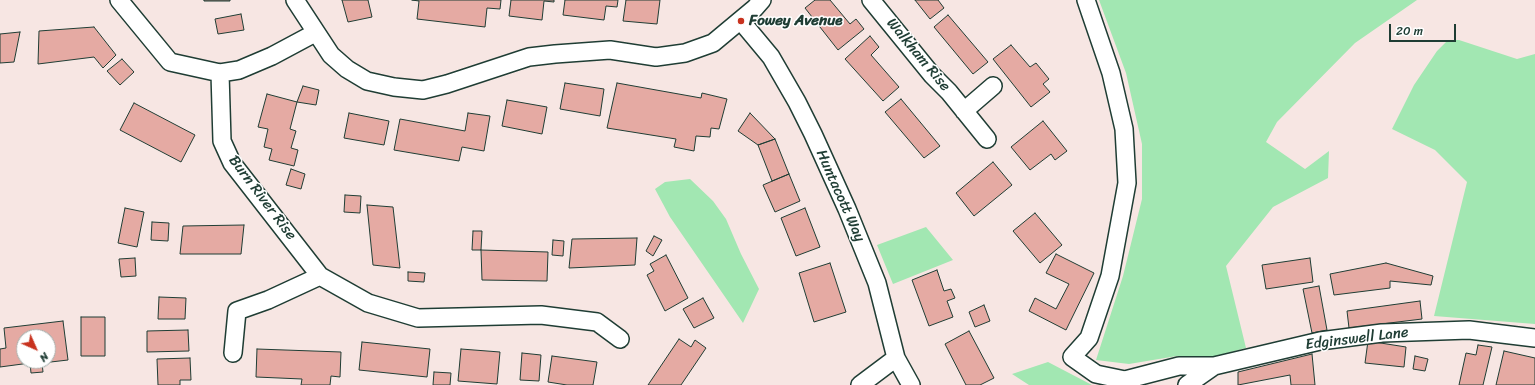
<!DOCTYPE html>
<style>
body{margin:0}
#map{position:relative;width:1535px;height:385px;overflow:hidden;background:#f7e6e3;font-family:Sriracha,sans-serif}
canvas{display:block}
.north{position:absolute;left:16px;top:329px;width:40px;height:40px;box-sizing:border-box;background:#fff;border:1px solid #a5b1ae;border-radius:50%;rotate:135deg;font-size:11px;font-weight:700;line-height:16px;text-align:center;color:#1f3d34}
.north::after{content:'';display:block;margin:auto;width:14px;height:18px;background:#c8321e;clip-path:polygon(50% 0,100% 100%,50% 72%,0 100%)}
.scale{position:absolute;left:1389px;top:24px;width:67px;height:18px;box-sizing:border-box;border:2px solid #1f3d34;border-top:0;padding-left:5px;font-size:12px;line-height:14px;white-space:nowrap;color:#1f3d34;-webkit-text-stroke:3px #fff;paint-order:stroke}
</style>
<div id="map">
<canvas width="1535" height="385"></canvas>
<div class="north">N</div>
<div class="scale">20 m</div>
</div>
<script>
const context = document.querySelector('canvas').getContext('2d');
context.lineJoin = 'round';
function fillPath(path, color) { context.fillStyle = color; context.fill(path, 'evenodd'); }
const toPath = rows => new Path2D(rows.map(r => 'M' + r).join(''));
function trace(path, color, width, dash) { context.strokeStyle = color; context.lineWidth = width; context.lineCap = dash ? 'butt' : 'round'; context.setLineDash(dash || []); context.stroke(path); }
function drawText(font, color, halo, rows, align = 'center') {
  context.font = font + ' Sriracha,sans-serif'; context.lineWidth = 3; context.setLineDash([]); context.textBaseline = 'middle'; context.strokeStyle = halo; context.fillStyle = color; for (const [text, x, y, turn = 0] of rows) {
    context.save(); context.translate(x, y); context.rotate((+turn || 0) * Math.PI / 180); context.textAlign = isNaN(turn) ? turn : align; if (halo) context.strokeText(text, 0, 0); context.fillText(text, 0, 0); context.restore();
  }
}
const green = toPath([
 [1099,0,1417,0,1355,43,1277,122,1266,142,1305,169,1329,151,1328,178,1273,207,1226,266,1246,348,1204,359,1177,356,1129,364,1096,360,1123,276,1142,199,1142,144,1126,73],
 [1448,40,1459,40,1517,59,1535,54,1535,324,1434,316,1467,182,1435,150,1392,129,1414,85,1437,51],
 [690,179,713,201,726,219,741,254,759,289,743,323,670,217,655,189,665,182],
 [926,227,953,260,893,284,877,245],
 [1048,362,1092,385,1029,385,1012,374]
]);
const building = toPath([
 [204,0,230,0,230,1,204,1,204,0],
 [342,0,368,0,372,17,348,22,342,0],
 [412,0,501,0,500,9,487,8,485,27,417,19,419,1,412,0],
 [511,0,554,0,554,2,544,1,542,20,509,16,511,0],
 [565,0,618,0,617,7,606,6,604,20,563,15,565,0],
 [626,0,660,0,657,24,623,21,626,0],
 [815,0,830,0,850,24,856,19,864,29,838,50,805,8,815,0],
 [915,0,938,0,944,8,930,19,915,0],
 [241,14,244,30,218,34,215,19,241,14],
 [948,15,988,62,973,74,934,27,948,15],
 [94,27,116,55,103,68,94,57,38,64,39,31,94,27],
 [20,32,14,62,0,63,0,34,20,32],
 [870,36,879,47,871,55,899,87,883,101,845,59,870,36],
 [1011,45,1030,67,1036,63,1049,79,1043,84,1050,92,1031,107,993,59,1011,45],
 [122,59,134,72,120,85,107,71,122,59],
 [565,83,604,89,600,116,560,109,565,83],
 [617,83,701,98,702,93,727,99,719,129,711,128,710,137,696,136,694,151,674,147,676,139,607,128,617,83],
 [303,86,319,90,316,105,297,102,303,86],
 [267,94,297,102,290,129,296,131,291,148,298,150,294,166,269,160,272,149,264,147,268,129,258,127,267,94],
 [901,99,940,146,924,158,885,112,901,99],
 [507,100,547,107,542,134,502,126,507,100],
 [134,103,195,135,181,162,120,130,134,103],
 [349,113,389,121,384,145,344,138,349,113],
 [468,113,490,116,484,151,462,147,459,161,394,150,400,119,465,131,468,113],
 [750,113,775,139,758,145,738,131,750,113],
 [1043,121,1067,151,1055,160,1051,154,1030,170,1011,147,1043,121],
 [775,139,789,174,772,181,758,145,775,139],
 [993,162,1012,185,974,216,956,193,993,162],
 [291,169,305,174,301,189,286,185,291,169],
 [789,174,800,201,775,212,763,185,789,174],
 [345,195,361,196,360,213,344,212,345,195],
 [367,205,393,207,400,268,373,265,367,205],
 [125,208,144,212,137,247,118,243,125,208],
 [805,208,820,247,796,256,781,218,805,208],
 [1035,213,1062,245,1040,263,1013,231,1035,213],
 [152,222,169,223,168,241,151,240,152,222],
 [244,225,241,254,180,254,183,226,244,225],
 [473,231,482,231,481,250,472,250,473,231],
 [654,236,662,240,653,256,646,251,654,236],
 [637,238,635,265,569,268,572,239,637,238],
 [553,240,564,241,563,256,552,255,553,240],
 [481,250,548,252,547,281,482,280,481,250],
 [1056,254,1094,273,1066,330,1029,311,1035,298,1056,309,1069,284,1046,273,1056,254],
 [666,255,688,298,665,311,647,275,654,271,650,264,666,255],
 [135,258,136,276,121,277,119,259,135,258],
 [1310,258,1313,282,1266,289,1262,265,1310,258],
 [830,263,846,312,814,322,799,273,830,263],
 [1386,263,1433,276,1431,285,1390,281,1390,288,1334,295,1330,274,1386,263],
 [937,270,944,291,951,289,955,298,947,301,953,317,929,326,912,280,937,270],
 [408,272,425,273,424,282,408,281,408,272],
 [1319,286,1327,330,1312,333,1303,289,1319,286],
 [159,297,186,298,185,319,158,319,159,297],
 [703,298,714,318,694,328,683,309,703,298],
 [1420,301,1422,319,1349,328,1347,311,1420,301],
 [984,305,990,321,975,327,969,312,984,305],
 [81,317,105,317,105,356,81,356,81,317],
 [63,321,68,360,42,363,43,372,31,373,30,363,0,367,0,349,6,348,4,328,63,321],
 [24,337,48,337,48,361,24,361,24,337],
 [188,330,189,351,147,352,147,331,188,330],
 [969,331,994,378,980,385,966,385,945,344,969,331],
 [679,339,691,347,695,340,706,348,681,385,648,385,679,339],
 [1368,341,1406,347,1404,367,1365,363,1368,341],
 [362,342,430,349,427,377,359,370,362,342],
 [1478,345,1492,347,1483,385,1459,385,1466,353,1476,355,1478,345],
 [257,349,341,352,340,377,331,376,330,385,301,385,302,379,256,377,257,349],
 [461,349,500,352,497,384,458,381,461,349],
 [1504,351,1535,358,1535,385,1496,385,1504,351],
 [522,353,541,355,539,381,520,380,522,353],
 [1312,354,1315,385,1291,385,1290,375,1238,385,1238,372,1312,354],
 [552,356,597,362,593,385,567,385,548,382,552,356],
 [1415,356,1428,359,1425,371,1413,369,1415,356],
 [190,358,191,380,180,380,180,385,158,385,157,359,190,358],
 [434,372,451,373,450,385,433,385,434,372]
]);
const street = toPath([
 [119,0,170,62,220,73],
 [295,0,331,55,347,69,367,81,394,87,423,90,447,84,529,57,555,54,610,50,656,57,685,53,713,43,755,8,762,0],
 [871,0,932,75,949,92,987,139],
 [1086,0,1111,73,1124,129,1127,183,1110,276,1089,338,1072,357,1096,374,1125,380,1179,366,1214,366],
 [741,21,771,57,797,102,813,134,847,209,877,283,896,358,911,385],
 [315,33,272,56,239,70,220,73,222,141,232,163,320,276,368,303,418,318,541,315,597,322,620,339],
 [964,111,993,86],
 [233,353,237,311,268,300,320,276],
 [860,385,896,358],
 [1187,385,1214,366,1320,341,1382,333,1469,330,1535,338]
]);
const markers = [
 [741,21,4,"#c8321e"]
];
const poiNames = [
 ["Fowey Avenue",749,21]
];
const streetNames = [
 ["Walkham Rise",918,55,50],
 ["Huntacott Way",840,196,66],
 ["Burn River Rise",262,198,53],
 ["Edginswell Lane",1357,339,-7]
];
fillPath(green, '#a2e7b2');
fillPath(building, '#e5aaa3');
trace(building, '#1f3d34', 1);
trace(street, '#1f3d34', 20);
trace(street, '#fff', 17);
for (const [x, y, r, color] of markers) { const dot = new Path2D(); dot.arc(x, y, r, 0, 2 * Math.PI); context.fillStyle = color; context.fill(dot); trace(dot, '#fff', 1.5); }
drawText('bold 15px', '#1f3d34', '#fff', poiNames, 'left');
drawText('15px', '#1f3d34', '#fff', streetNames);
</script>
